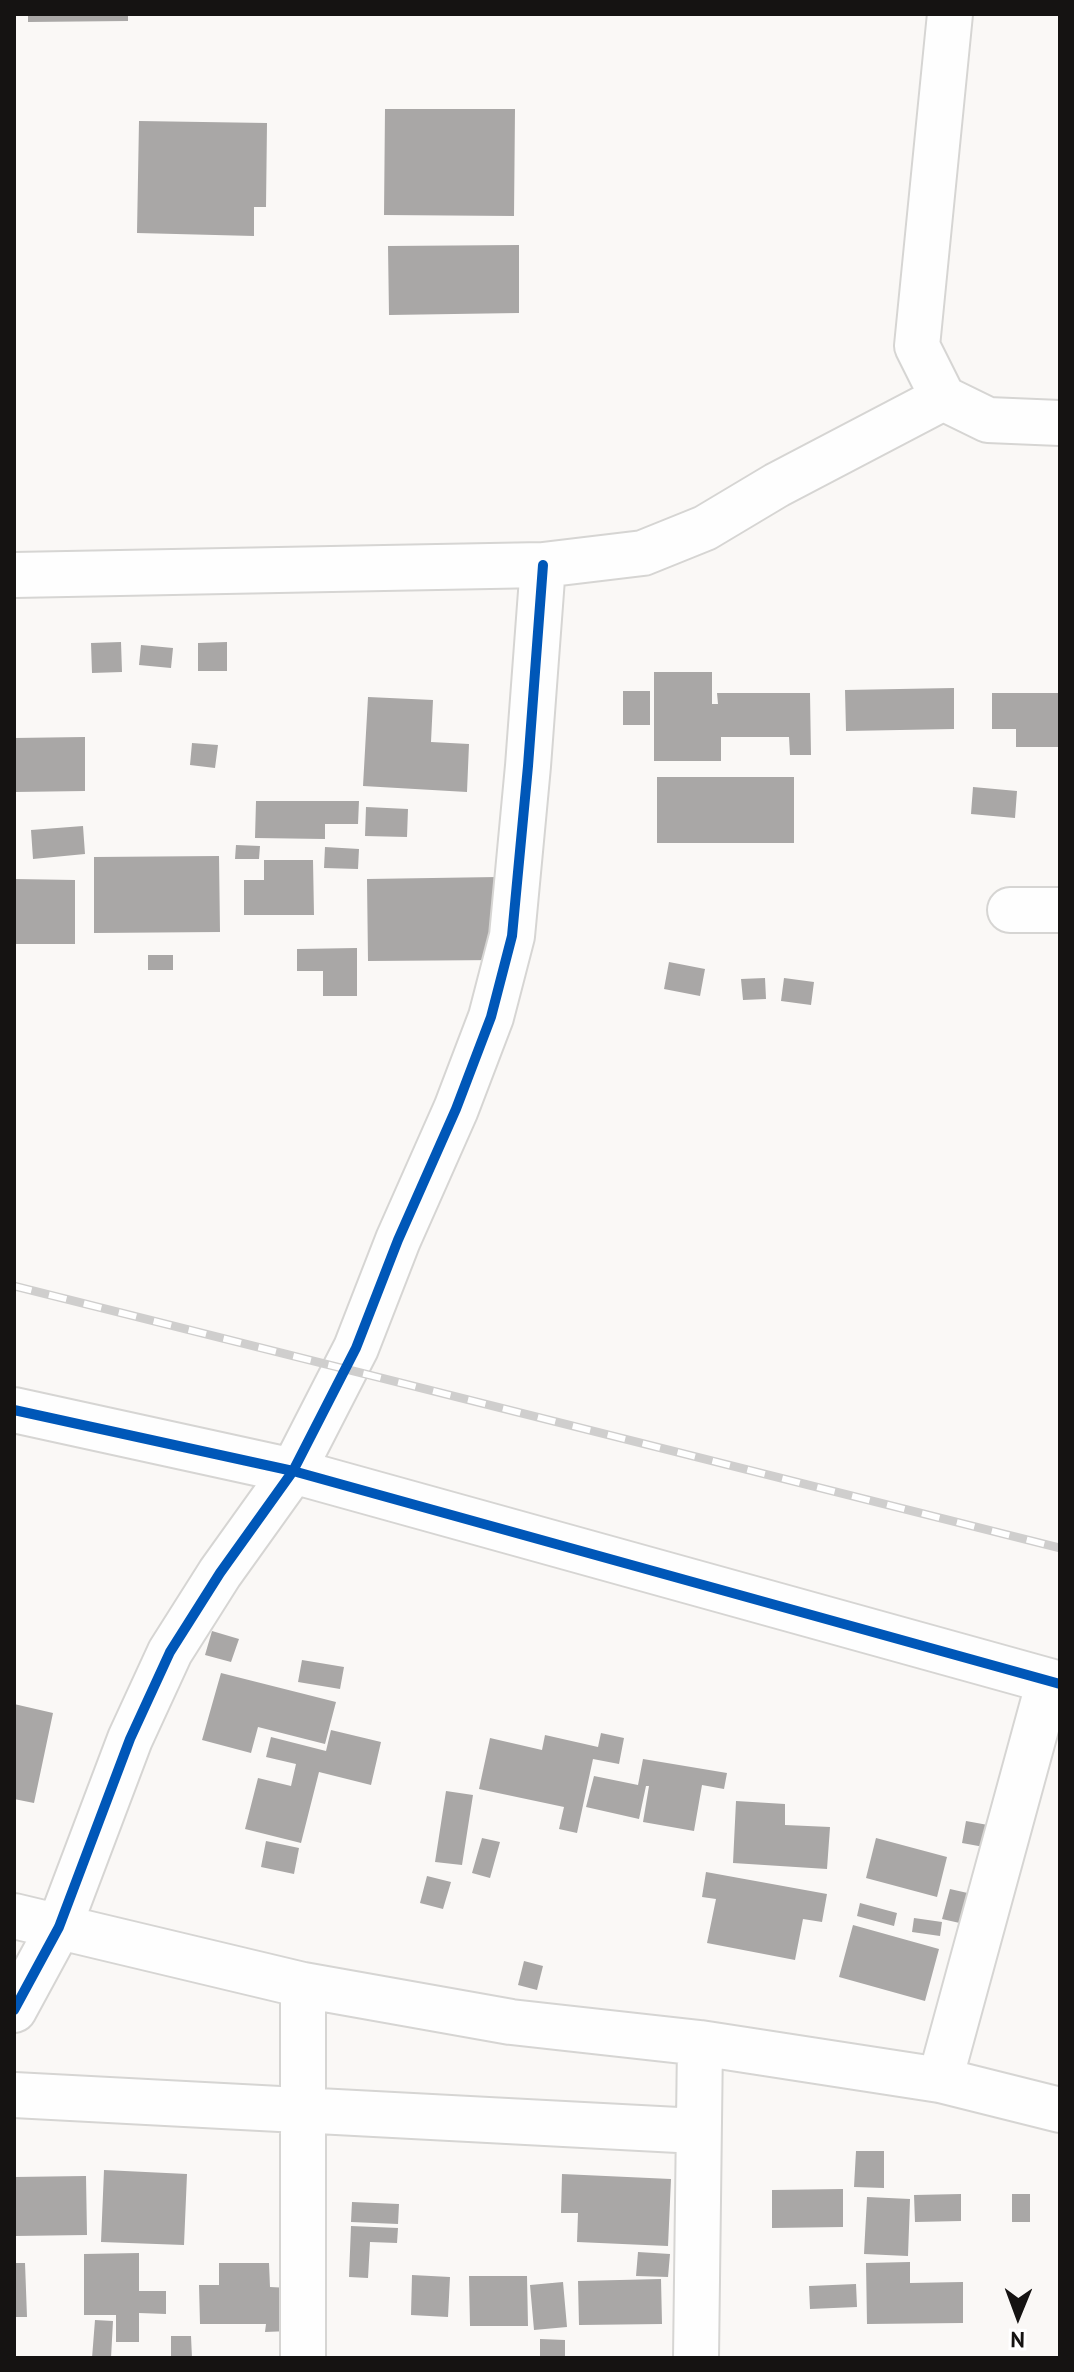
<!DOCTYPE html>
<style>
body{margin:0}
#map{position:relative;width:1074px;height:2372px;overflow:hidden;background:#faf8f6;font-family:"PT Sans",sans-serif}
canvas{display:block}
.frame{position:absolute;inset:0;border:16px solid #151312;pointer-events:none}
.north{position:absolute;left:978px;top:2276px;width:80px;height:80px;-webkit-text-stroke:6px #fff;paint-order:stroke;rotate:181deg;font-size:22px;font-weight:700;line-height:32px;text-align:center;color:#151312}
.north::after{content:'';display:block;margin:auto;width:28px;height:36px;background:#151312;clip-path:polygon(50% 0,100% 100%,50% 72%,0 100%)}
</style>
<div id="map">
<canvas width="1074" height="2372"></canvas>
<div class="frame"></div>
<div class="north">N</div>
</div>
<script>
const context = document.querySelector('canvas').getContext('2d');
context.lineJoin = 'round';
function fillPath(path, color) { context.fillStyle = color; context.fill(path, 'evenodd'); }
const toPath = rows => new Path2D(rows.map(r => 'M' + r).join(''));
function trace(path, color, width, dash) { context.strokeStyle = color; context.lineWidth = width; context.lineCap = dash ? 'butt' : 'round'; context.setLineDash(dash || []); context.stroke(path); }
const building = toPath([
 [28,14,128,14,128,21,28,22],
 [385,109,515,109,514,216,384,215],
 [139,121,267,123,266,207,254,207,254,236,137,233],
 [519,245,519,313,389,315,388,246],
 [121,642,122,672,92,673,91,643],
 [227,642,227,671,198,671,198,643],
 [141,645,173,648,171,668,139,665],
 [654,672,712,672,712,704,718,704,717,693,810,693,811,755,790,755,789,737,721,737,721,761,654,761],
 [954,688,954,729,846,731,845,690],
 [623,691,650,691,650,725,623,725],
 [992,693,1060,693,1060,747,1016,747,1016,729,992,729],
 [368,697,433,700,431,742,469,744,467,792,363,786],
 [85,737,85,791,14,792,14,738],
 [192,743,218,745,215,768,190,765],
 [657,777,794,777,794,843,657,843],
 [973,787,1017,791,1015,818,971,814],
 [256,801,359,801,358,824,325,824,325,839,255,838],
 [366,807,408,809,407,837,365,836],
 [83,826,85,854,33,859,31,830],
 [236,845,260,846,259,859,235,859],
 [325,847,359,849,358,869,324,868],
 [219,856,220,932,94,933,94,857],
 [264,860,313,860,314,915,244,915,244,880,264,880],
 [498,877,499,960,368,961,367,879],
 [14,879,75,880,75,944,14,944],
 [357,948,357,996,323,996,323,971,297,971,297,949],
 [148,955,173,955,173,970,148,970],
 [669,962,705,969,700,996,664,989],
 [765,978,766,999,743,1000,741,979],
 [784,978,814,982,811,1005,781,1001],
 [212,1631,239,1639,231,1662,205,1655],
 [302,1660,344,1667,340,1689,298,1682],
 [221,1673,336,1702,325,1744,258,1727,251,1753,202,1740],
 [14,1704,53,1713,34,1803,14,1799],
 [331,1730,381,1742,371,1785,319,1772,301,1843,245,1829,258,1778,291,1786,296,1764,266,1757,271,1737,326,1751],
 [601,1733,624,1738,619,1764,593,1759,577,1833,559,1829,564,1807,479,1789,490,1738,542,1750,545,1735,598,1747],
 [643,1759,727,1773,724,1789,702,1785,694,1831,643,1822,649,1786,646,1786,639,1819,586,1807,594,1776,638,1785],
 [446,1791,473,1795,462,1865,435,1862],
 [736,1801,785,1804,785,1825,830,1827,827,1869,733,1863],
 [966,1821,988,1825,984,1847,962,1843],
 [482,1838,500,1842,490,1878,472,1873],
 [876,1838,947,1857,937,1897,866,1878],
 [266,1841,299,1848,294,1874,261,1867],
 [706,1872,827,1894,822,1922,803,1919,795,1960,707,1943,716,1899,702,1897],
 [427,1876,451,1882,443,1909,420,1903],
 [950,1889,972,1894,964,1924,942,1919],
 [860,1903,897,1913,894,1926,857,1916],
 [914,1918,942,1922,940,1936,912,1932],
 [853,1925,939,1949,925,2001,839,1977],
 [524,1961,543,1966,537,1990,518,1985],
 [856,2151,884,2151,884,2188,854,2187],
 [104,2170,187,2174,184,2245,101,2242],
 [562,2174,671,2179,668,2246,577,2242,578,2213,561,2213],
 [86,2176,87,2235,14,2236,14,2177],
 [843,2189,843,2227,772,2228,772,2190],
 [961,2194,961,2221,915,2222,914,2195],
 [1012,2194,1030,2194,1030,2222,1012,2222],
 [867,2197,910,2199,908,2256,864,2254],
 [352,2202,399,2204,398,2224,351,2222],
 [351,2226,398,2228,397,2243,370,2242,368,2278,349,2277],
 [638,2252,670,2254,668,2277,636,2276],
 [139,2253,139,2291,166,2291,166,2314,139,2313,139,2342,116,2342,116,2315,84,2315,84,2254],
 [910,2262,910,2283,963,2282,963,2323,867,2324,866,2263],
 [14,2263,25,2263,27,2317,14,2317],
 [219,2263,269,2263,270,2287,290,2288,290,2331,265,2332,266,2324,200,2324,199,2285,219,2285],
 [412,2275,450,2277,448,2317,411,2315],
 [469,2276,527,2276,528,2326,470,2326],
 [661,2279,662,2324,579,2325,578,2281],
 [563,2282,567,2327,534,2330,530,2285],
 [856,2284,857,2307,810,2309,809,2286],
 [95,2320,113,2321,111,2358,92,2358],
 [171,2336,191,2336,192,2358,171,2358],
 [540,2339,565,2340,565,2358,540,2358]
]);
const minor = toPath([
 [950,14,917,346,943,398,988,420,1060,423],
 [14,575,543,565,643,553,705,528,777,485,943,398],
 [1010,910,1060,910],
 [14,1410,293,1471,1060,1684],
 [14,1916,303,1985,511,2022,700,2043,940,2080,1060,2110],
 [303,1985,303,2358],
 [14,2010,59,1927,130,1739,170,1652,220,1573,293,1471,356,1348,398,1240,456,1109,491,1017,512,936,528,766,543,565],
 [940,2080,1049,1681],
 [14,2095,697,2131],
 [696,2358,700,2043]
]);
const rail = toPath([
 [14,1286,1060,1548]
]);
const cycleway = toPath([
 [14,1410,293,1471,1060,1684],
 [14,2010,59,1927,130,1739,170,1652,220,1573,293,1471,356,1348,398,1240,456,1109,491,1017,512,936,528,766,543,565]
]);
fillPath(building, '#a9a7a6');
trace(minor, '#d6d5d3', 48);
trace(minor, '#fefefe', 44);
trace(rail, '#cfcecd', 9);
trace(rail, '#fff', 6, [18]);
trace(cycleway, '#0057b8', 10);
</script>
